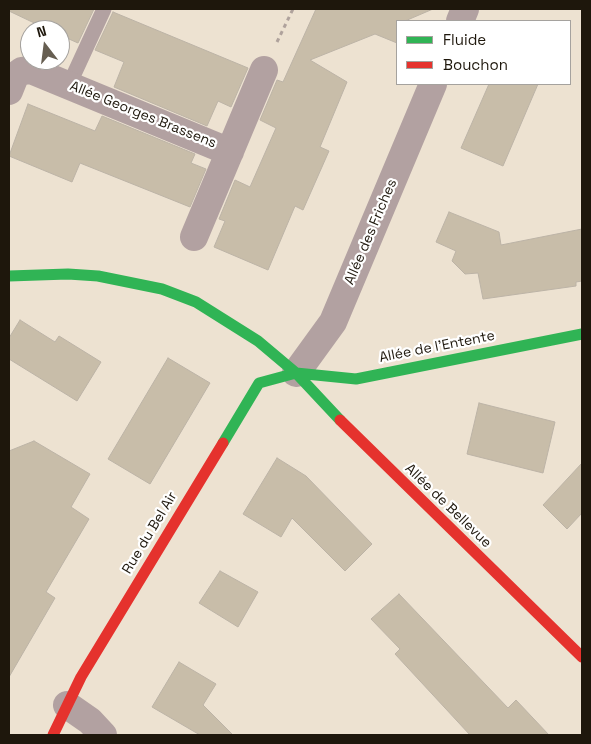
<!DOCTYPE html>
<meta charset="utf-8">
<style>
body{margin:0}
#map{position:relative;width:591px;height:744px;overflow:hidden;background:#ede2d1;font-family:"Space Grotesk",sans-serif}
canvas{display:block}
.frame{position:absolute;inset:0;border:10px solid #1e170c;pointer-events:none}
.legend{position:absolute;left:396px;top:20px;width:175px;height:65px;box-sizing:border-box;background:#fff;border:1px solid #a5a29e;margin:0;padding:6px 9px;list-style:none;font-size:15px;color:#1e170c}
.legend li{display:flex;align-items:center;gap:10px;height:25px}
.legend b{width:25px;border:1px solid #a5a29e}
.north{position:absolute;left:20px;top:20px;width:50px;height:50px;box-sizing:border-box;background:#fff;border:1px solid #a5a29e;border-radius:50%;rotate:345deg;font-size:14px;font-weight:700;line-height:20px;text-align:center;color:#1e170c}
.north::after{content:'';display:block;margin:auto;width:18px;height:22px;background:#665e51;clip-path:polygon(50% 0,100% 100%,50% 72%,0 100%)}
</style>
<div id="map">
<canvas width="591" height="744"></canvas>
<div class="frame"></div>
<ul class="legend">
<li><b style="height:6px;background:#30b455"></b>Fluide</li>
<li><b style="height:6px;background:#e5322d"></b>Bouchon</li>
</ul>
<div class="north">N</div>
</div>
<script>
const context = document.querySelector('canvas').getContext('2d');
context.lineJoin = 'round';
function fillPath(path, color) { context.fillStyle = color; context.fill(path, 'evenodd'); }
const toPath = rows => new Path2D(rows.map(r => 'M' + r).join(''));
function trace(path, color, width, dash) { context.strokeStyle = color; context.lineWidth = width; context.lineCap = dash ? 'butt' : 'round'; context.setLineDash(dash || []); context.stroke(path); }
function drawText(font, color, halo, rows, align = 'center') {
  context.font = font + ' "Space Grotesk",sans-serif'; context.lineWidth = 4.5; context.setLineDash([]); context.textBaseline = 'middle'; context.strokeStyle = halo; context.fillStyle = color; for (const [text, x, y, turn = 0] of rows) {
    context.save(); context.translate(x, y); context.rotate((+turn || 0) * Math.PI / 180); context.textAlign = isNaN(turn) ? turn : align; if (halo) context.strokeText(text, 0, 0); context.fillText(text, 0, 0); context.restore();
  }
}
const building = toPath([
 [9,9,94,9,78,43,60,35,60,30,49,30,9,11,9,9],
 [316,9,433,9,405,21,397,21,397,43,375,34,310,60,347,82,320,147,329,151,303,210,295,206,268,270,214,247,225,221,219,219,235,180,250,187,276,128,260,120,277,80,283,82,316,9],
 [113,12,248,68,231,107,218,101,207,126,114,87,124,62,95,50,113,12],
 [489,84,538,84,503,166,461,148,489,84],
 [28,104,95,131,102,116,195,154,191,163,206,169,190,207,80,163,72,182,9,156,28,104],
 [449,212,499,232,501,245,582,229,582,281,576,282,576,286,483,299,478,273,465,274,452,261,456,251,436,242,449,212],
 [20,320,55,342,59,336,101,362,77,401,9,359,9,338,20,320],
 [168,358,210,383,150,484,108,459,168,358],
 [479,403,555,422,543,473,467,454,479,403],
 [34,441,90,474,71,507,89,519,46,592,55,598,9,677,9,451,34,441],
 [277,458,306,476,372,544,345,571,292,518,281,537,243,514,277,458],
 [582,463,582,513,567,529,543,505,582,463],
 [220,571,258,592,238,627,199,603,220,571],
 [399,594,508,708,516,700,549,735,470,735,395,654,400,649,371,619,399,594],
 [179,662,216,684,203,705,233,735,200,735,152,707,179,662]
]);
const path = toPath([
 [277,42,293,9]
]);
const lane = toPath([
 [69,85,104,9]
]);
const street = toPath([
 [460,21,465,9],
 [9,91,15,76,22,71,31,70,230,152],
 [194,237,264,70],
 [296,373,333,322,433,84],
 [67,705,90,721,103,735]
]);
const fast = toPath([
 [9,276,68,274,98,276,162,289,196,302,258,341,296,373,340,420],
 [223,443,259,383,296,373,356,379,582,334]
]);
const jam = toPath([
 [340,420,582,657],
 [53,735,81,677,223,443]
]);
const streetNames = [
 ["Allée Georges Brassens",143,115,22],
 ["Allée des Friches",371,232,-67],
 ["Allée de l'Entente",437,347,-11],
 ["Allée de Bellevue",448,506,44],
 ["Rue du Bel Air",150,533,-59]
];
fillPath(building, '#c8bda9');
trace(building, '#bcb3a6', 1);
trace(path, '#afa29c', 3, [4, 4]);
trace(lane, '#b2a1a1', 15);
trace(street, '#b2a1a1', 28);
trace(fast, '#30b455', 11);
trace(jam, '#e5322d', 11);
drawText('14px', '#1e170c', '#fff', streetNames);
</script>
